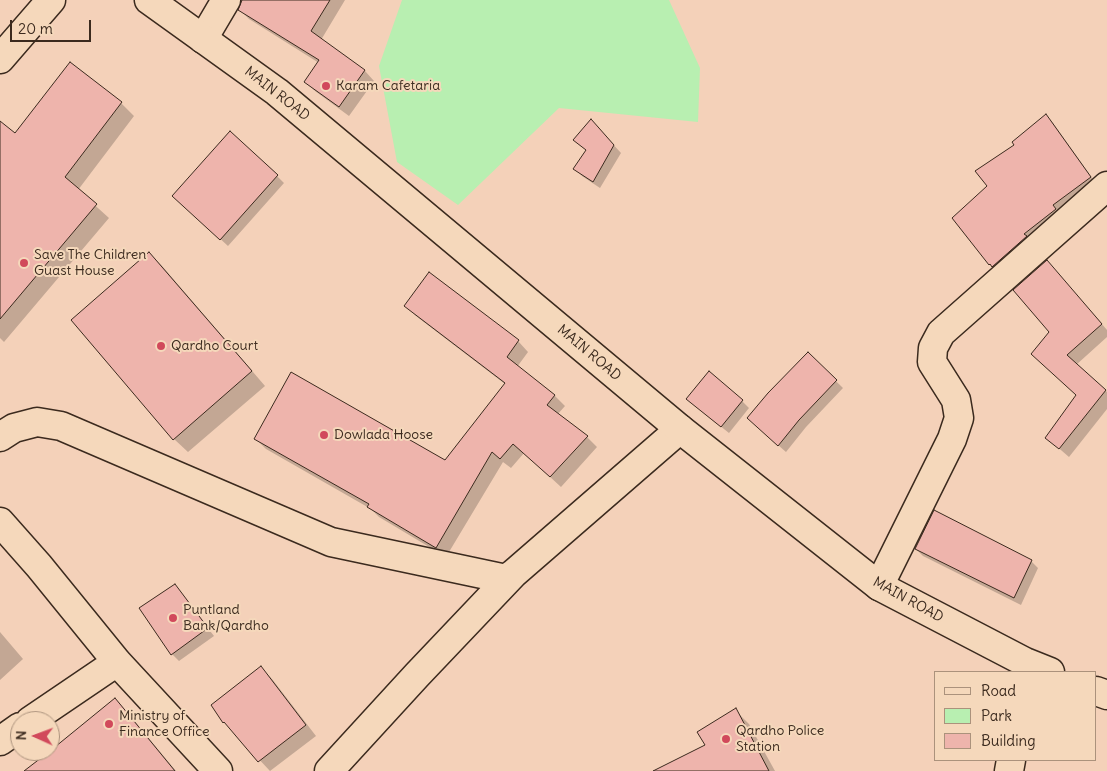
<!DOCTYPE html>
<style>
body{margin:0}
#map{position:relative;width:1107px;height:771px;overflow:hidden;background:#f4d1b9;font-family:Delius,sans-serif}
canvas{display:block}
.legend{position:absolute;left:934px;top:671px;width:162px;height:90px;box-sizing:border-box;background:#f5d8bb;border:1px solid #ab927c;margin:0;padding:6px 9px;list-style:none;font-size:15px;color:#3b2a1e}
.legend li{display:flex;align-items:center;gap:10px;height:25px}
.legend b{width:25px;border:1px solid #ab927c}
.north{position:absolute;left:10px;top:711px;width:50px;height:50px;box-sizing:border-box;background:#f5d8bb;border:1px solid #ab927c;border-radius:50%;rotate:272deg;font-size:14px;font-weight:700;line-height:20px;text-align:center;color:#3b2a1e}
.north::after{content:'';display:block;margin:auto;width:18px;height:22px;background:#d1495b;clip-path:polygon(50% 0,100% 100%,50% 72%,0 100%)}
.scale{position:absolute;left:10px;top:20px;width:81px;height:22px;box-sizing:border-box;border:2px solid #3b2a1e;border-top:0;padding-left:6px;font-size:15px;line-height:18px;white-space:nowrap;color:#3b2a1e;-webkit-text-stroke:4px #f5d8bb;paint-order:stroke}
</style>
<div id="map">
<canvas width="1107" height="771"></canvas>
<ul class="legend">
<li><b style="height:6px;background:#f5d8bb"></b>Road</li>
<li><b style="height:14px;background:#b8efb1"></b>Park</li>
<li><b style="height:14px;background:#eeb4ac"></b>Building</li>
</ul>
<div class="north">N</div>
<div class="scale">20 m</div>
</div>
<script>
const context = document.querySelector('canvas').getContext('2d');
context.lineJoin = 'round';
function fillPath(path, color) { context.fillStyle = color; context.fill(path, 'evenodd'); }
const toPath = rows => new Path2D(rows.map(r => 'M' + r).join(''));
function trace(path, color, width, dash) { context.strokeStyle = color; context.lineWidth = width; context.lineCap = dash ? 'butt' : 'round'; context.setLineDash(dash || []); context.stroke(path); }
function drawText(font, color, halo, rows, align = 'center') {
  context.font = font + ' Delius,sans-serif'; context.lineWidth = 4; context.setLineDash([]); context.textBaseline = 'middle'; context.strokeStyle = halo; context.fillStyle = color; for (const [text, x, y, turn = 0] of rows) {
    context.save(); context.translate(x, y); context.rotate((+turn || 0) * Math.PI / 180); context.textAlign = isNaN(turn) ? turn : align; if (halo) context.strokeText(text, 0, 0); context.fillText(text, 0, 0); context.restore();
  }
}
const green = toPath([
 [402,0,669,0,700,68,698,122,559,108,458,205,397,162,379,66]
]);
const shadow = toPath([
 [243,0,345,0,321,40,365,71,374,81,349,116,315,91,306,82,319,63,249,19,240,10],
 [70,63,121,103,134,116,78,190,109,218,4,342,0,338,0,141,15,135],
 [1046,115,1053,123,1097,185,997,271,990,264,989,186,1015,145],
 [598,128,621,153,600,188,582,176,575,168,587,151,574,140],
 [277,176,284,183,228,246,181,203],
 [149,253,163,267,265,386,188,452,174,439],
 [1056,271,1107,330,1107,337,1076,365,1107,392,1107,409,1069,457,1047,438,1077,395,1050,332],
 [430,274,518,341,528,352,517,367,555,396,565,406,557,415,587,437,597,447,561,487,524,453,511,468,503,462,446,557,379,517,371,509,266,449,256,439,446,462,505,384,416,316,406,306],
 [808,354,843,388,806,427,786,452,755,425],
 [742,401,749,408,729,433,695,406],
 [916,549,1031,561,1038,568,1021,605,923,556],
 [174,585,214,636,179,661,172,654],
 [0,632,23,659,0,680],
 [261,668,272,679,316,736,270,771,224,722,213,705],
 [115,699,127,712,176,771,26,771],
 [735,710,749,724,775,771,676,771,706,746]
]);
const building = toPath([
 [242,0,330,0,311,31,365,70,339,107,304,82,319,60,238,10,242,0],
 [70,62,122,102,65,177,97,204,0,319,0,121,15,133,70,62],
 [1046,114,1091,177,1053,205,1056,209,1024,234,1027,236,992,267,990,264,989,265,952,218,987,186,975,171,1014,145,1012,142,1046,114],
 [591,119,614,145,593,182,573,169,586,150,573,140,591,119],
 [230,131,278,175,220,240,172,196,230,131],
 [149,252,252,371,173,440,71,320,149,252],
 [1047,260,1102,324,1067,355,1106,390,1059,449,1045,438,1076,395,1031,354,1049,332,1013,290,1047,260],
 [429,272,519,340,507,357,555,395,547,405,588,436,550,477,513,444,500,459,492,452,436,548,367,507,369,504,254,439,291,372,445,460,505,383,404,306,429,272],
 [808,352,837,380,799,420,778,446,747,418,768,393,808,352],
 [709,371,743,400,721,427,686,399,709,371],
 [934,510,1032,560,1014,598,915,549,934,510],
 [175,584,208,628,171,655,139,608,175,584],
 [261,666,306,725,258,762,224,722,223,723,211,705,261,666],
 [115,698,175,771,24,771,50,751,115,698],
 [736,708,769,771,653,771,705,745,697,732,736,708]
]);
const minor = toPath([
 [203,39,226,0],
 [0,59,51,0],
 [0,437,14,428,37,422,61,426,331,542,506,579,513,574],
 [0,522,39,566,117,662,218,771],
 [879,586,952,439,959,418,956,400,932,362,933,348,941,333,1107,186],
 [30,721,117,662],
 [0,741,20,727],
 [329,771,417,675,513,574,680,429],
 [1009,771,1011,760]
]);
const major = toPath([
 [149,0,277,92,680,429,879,586,1025,662,1050,672],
 [1096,691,1107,695]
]);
const markers = [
 [326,86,5,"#d1495b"],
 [24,263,5,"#d1495b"],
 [161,346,5,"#d1495b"],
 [324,435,5,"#d1495b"],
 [173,618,5,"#d1495b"],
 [109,724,5,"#d1495b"],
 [726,739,5,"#d1495b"]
];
const poiNames = [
 ["Karam Cafetaria",336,86],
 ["Save The Children",34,255],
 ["Guast House",34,271],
 ["Qardho Court",171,346],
 ["Dowlada Hoose",334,435],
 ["Puntland",183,610],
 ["Bank/Qardho",183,626],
 ["Ministry of",119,716],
 ["Finance Office",119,732],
 ["Qardho Police",736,731],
 ["Station",736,747]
];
const streetNames = [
 ["MAIN ROAD",277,94,38],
 ["MAIN ROAD",589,353,40],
 ["MAIN ROAD",908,600,29]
];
fillPath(green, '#b8efb1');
fillPath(shadow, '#0003');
fillPath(building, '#eeb4ac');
trace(building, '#3b2a1e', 1);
trace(minor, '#3b2a1e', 31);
trace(major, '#3b2a1e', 31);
trace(minor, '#f5d8bb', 28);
trace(major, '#f5d8bb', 28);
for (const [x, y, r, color] of markers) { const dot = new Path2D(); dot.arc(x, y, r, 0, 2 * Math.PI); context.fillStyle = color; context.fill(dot); trace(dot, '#f5d8bb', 2); }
drawText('14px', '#3b2a1e', '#f5d8bb', poiNames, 'left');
drawText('14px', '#3b2a1e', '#f5d8bb', streetNames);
</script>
